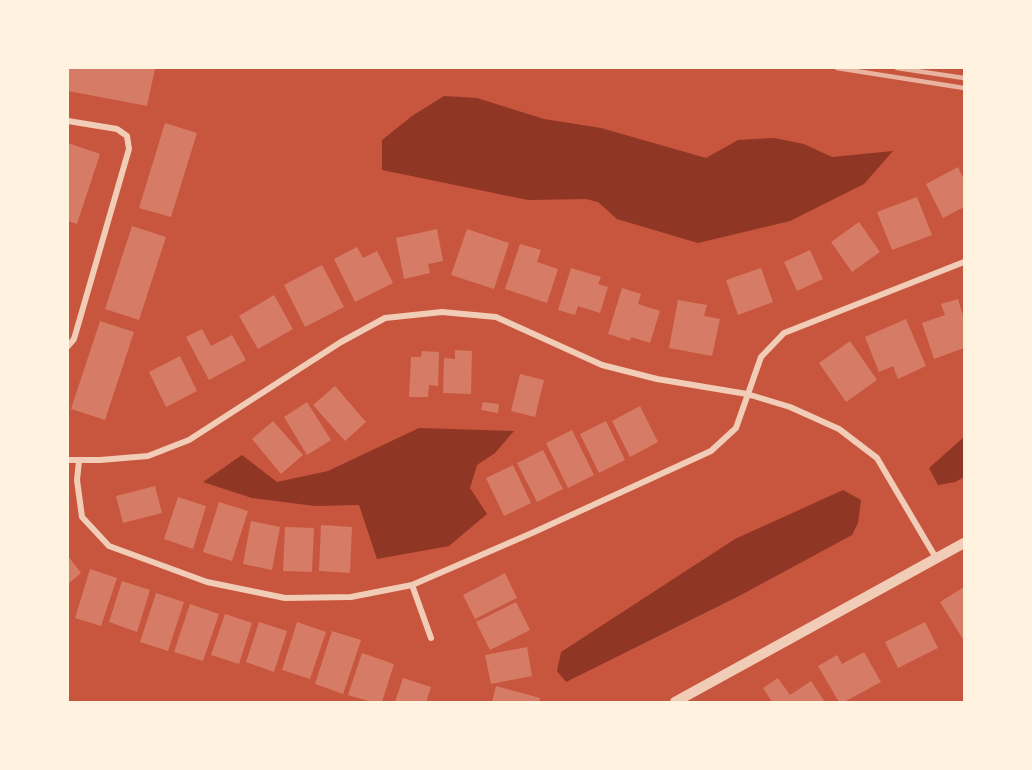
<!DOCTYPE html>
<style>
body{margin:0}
#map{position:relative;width:1032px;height:770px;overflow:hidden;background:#c8553d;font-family:Signika,sans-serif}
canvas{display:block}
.frame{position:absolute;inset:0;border:69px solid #fff3e0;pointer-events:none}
</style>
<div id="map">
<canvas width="1032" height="770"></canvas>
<div class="frame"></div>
</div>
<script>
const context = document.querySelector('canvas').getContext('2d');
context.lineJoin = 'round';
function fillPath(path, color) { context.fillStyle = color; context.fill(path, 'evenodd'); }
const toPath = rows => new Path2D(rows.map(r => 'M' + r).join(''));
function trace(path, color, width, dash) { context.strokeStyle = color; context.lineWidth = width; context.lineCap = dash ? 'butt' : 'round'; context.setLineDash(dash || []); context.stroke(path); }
const water = toPath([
 [444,96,477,98,544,119,601,128,706,158,738,140,774,138,804,144,832,157,893,151,864,184,790,221,698,243,617,219,598,202,586,199,528,200,382,170,382,140,412,116],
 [419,428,514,431,495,453,477,465,470,488,487,514,449,546,377,559,359,505,315,506,252,498,203,482,242,455,277,482,328,471],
 [964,437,964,477,955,482,938,485,929,468],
 [843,490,861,500,858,523,852,535,739,596,566,682,557,671,561,652,735,539]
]);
const building = toPath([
 [68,68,155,69,147,106,68,91],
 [165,123,197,133,171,217,139,208],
 [68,143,100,154,77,224,68,221],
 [958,167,964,180,964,207,943,218,926,184],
 [917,197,932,235,892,250,877,212],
 [859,222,880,252,852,272,831,242],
 [132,226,166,237,139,320,105,309],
 [437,229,443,261,428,264,430,273,404,279,396,238],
 [467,229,509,243,494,289,451,275],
 [520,244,541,250,537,262,558,269,547,303,505,289],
 [357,247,363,258,377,251,393,283,355,302,334,259],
 [810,250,823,279,797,291,784,262],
 [322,265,344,307,305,327,284,285],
 [571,268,601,277,598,284,608,287,600,313,578,306,575,315,558,310],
 [761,268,773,302,738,315,726,280],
 [622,288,641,294,638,304,660,311,650,343,631,337,630,341,608,334],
 [274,295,293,329,258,349,239,316],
 [958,299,964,319,964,348,934,359,922,323,945,315,941,304],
 [678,300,707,305,704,316,720,319,712,356,669,348],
 [906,319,926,366,898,379,893,366,879,372,865,337],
 [100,321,134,332,105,420,71,409],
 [202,329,211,346,232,335,246,360,209,380,186,337],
 [850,341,877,380,846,402,819,363],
 [455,350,472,351,471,394,443,393,444,358,455,359],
 [422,351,439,352,438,386,429,385,428,397,409,397,411,357,421,357],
 [180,356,197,391,166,407,149,372],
 [520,374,544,380,535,417,511,411],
 [335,386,366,422,345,441,313,405],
 [307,402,331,440,307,455,284,417],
 [483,402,499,404,498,413,481,410],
 [640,406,658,442,630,457,612,421],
 [273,421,303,455,281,474,252,439],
 [606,421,625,460,599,473,580,434],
 [572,430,594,475,568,488,546,443],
 [543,450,563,489,537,502,517,463],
 [513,465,531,503,504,516,486,478],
 [155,486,162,513,123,523,116,496],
 [178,497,206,506,193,549,164,539],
 [219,502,248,511,232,561,203,552],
 [251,521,280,527,272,570,243,564],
 [321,525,352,527,350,573,319,571],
 [285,527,314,528,312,572,283,571],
 [68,556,81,573,68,584],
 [90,569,117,578,101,626,75,618],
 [505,573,517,598,475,619,463,595],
 [122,581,150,590,137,632,109,622],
 [964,587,964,641,940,602],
 [156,593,184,602,168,651,140,642],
 [516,602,530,630,490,650,476,622],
 [190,604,219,614,203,661,174,652],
 [225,614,252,623,239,664,211,655],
 [259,622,287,631,274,672,246,662],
 [297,622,326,632,310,679,282,670],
 [925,622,938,648,898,668,885,642],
 [332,631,361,640,343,694,315,684],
 [527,647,532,676,491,684,485,655],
 [864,652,881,682,844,702,839,702,818,666,837,655,842,664],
 [362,653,394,664,382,702,372,702,348,695],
 [403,678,431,687,426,702,395,702],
 [778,678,790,695,811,681,825,702,772,702,763,688],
 [496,686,540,698,539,702,492,702]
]);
const minor = toPath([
 [68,121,117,129,127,136,129,149,74,339,68,346],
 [68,460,100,460,148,456,189,440,341,342,385,318,442,312,496,317,602,365,657,379,747,394,790,407,839,429,877,458,936,558],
 [79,461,77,480,82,517,109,546,207,582,285,598,351,597,412,585,532,533,711,451,736,428,761,357,784,333,964,262],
 [412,585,431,638]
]);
const tertiary = toPath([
 [675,702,964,543]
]);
const rail = toPath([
 [837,68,964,88],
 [897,68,964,78]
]);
fillPath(water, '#8f3625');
fillPath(building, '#d67c66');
trace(minor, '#f1ccb7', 6);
trace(tertiary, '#f1ccb7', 10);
trace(rail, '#e9b49f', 4.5);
</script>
